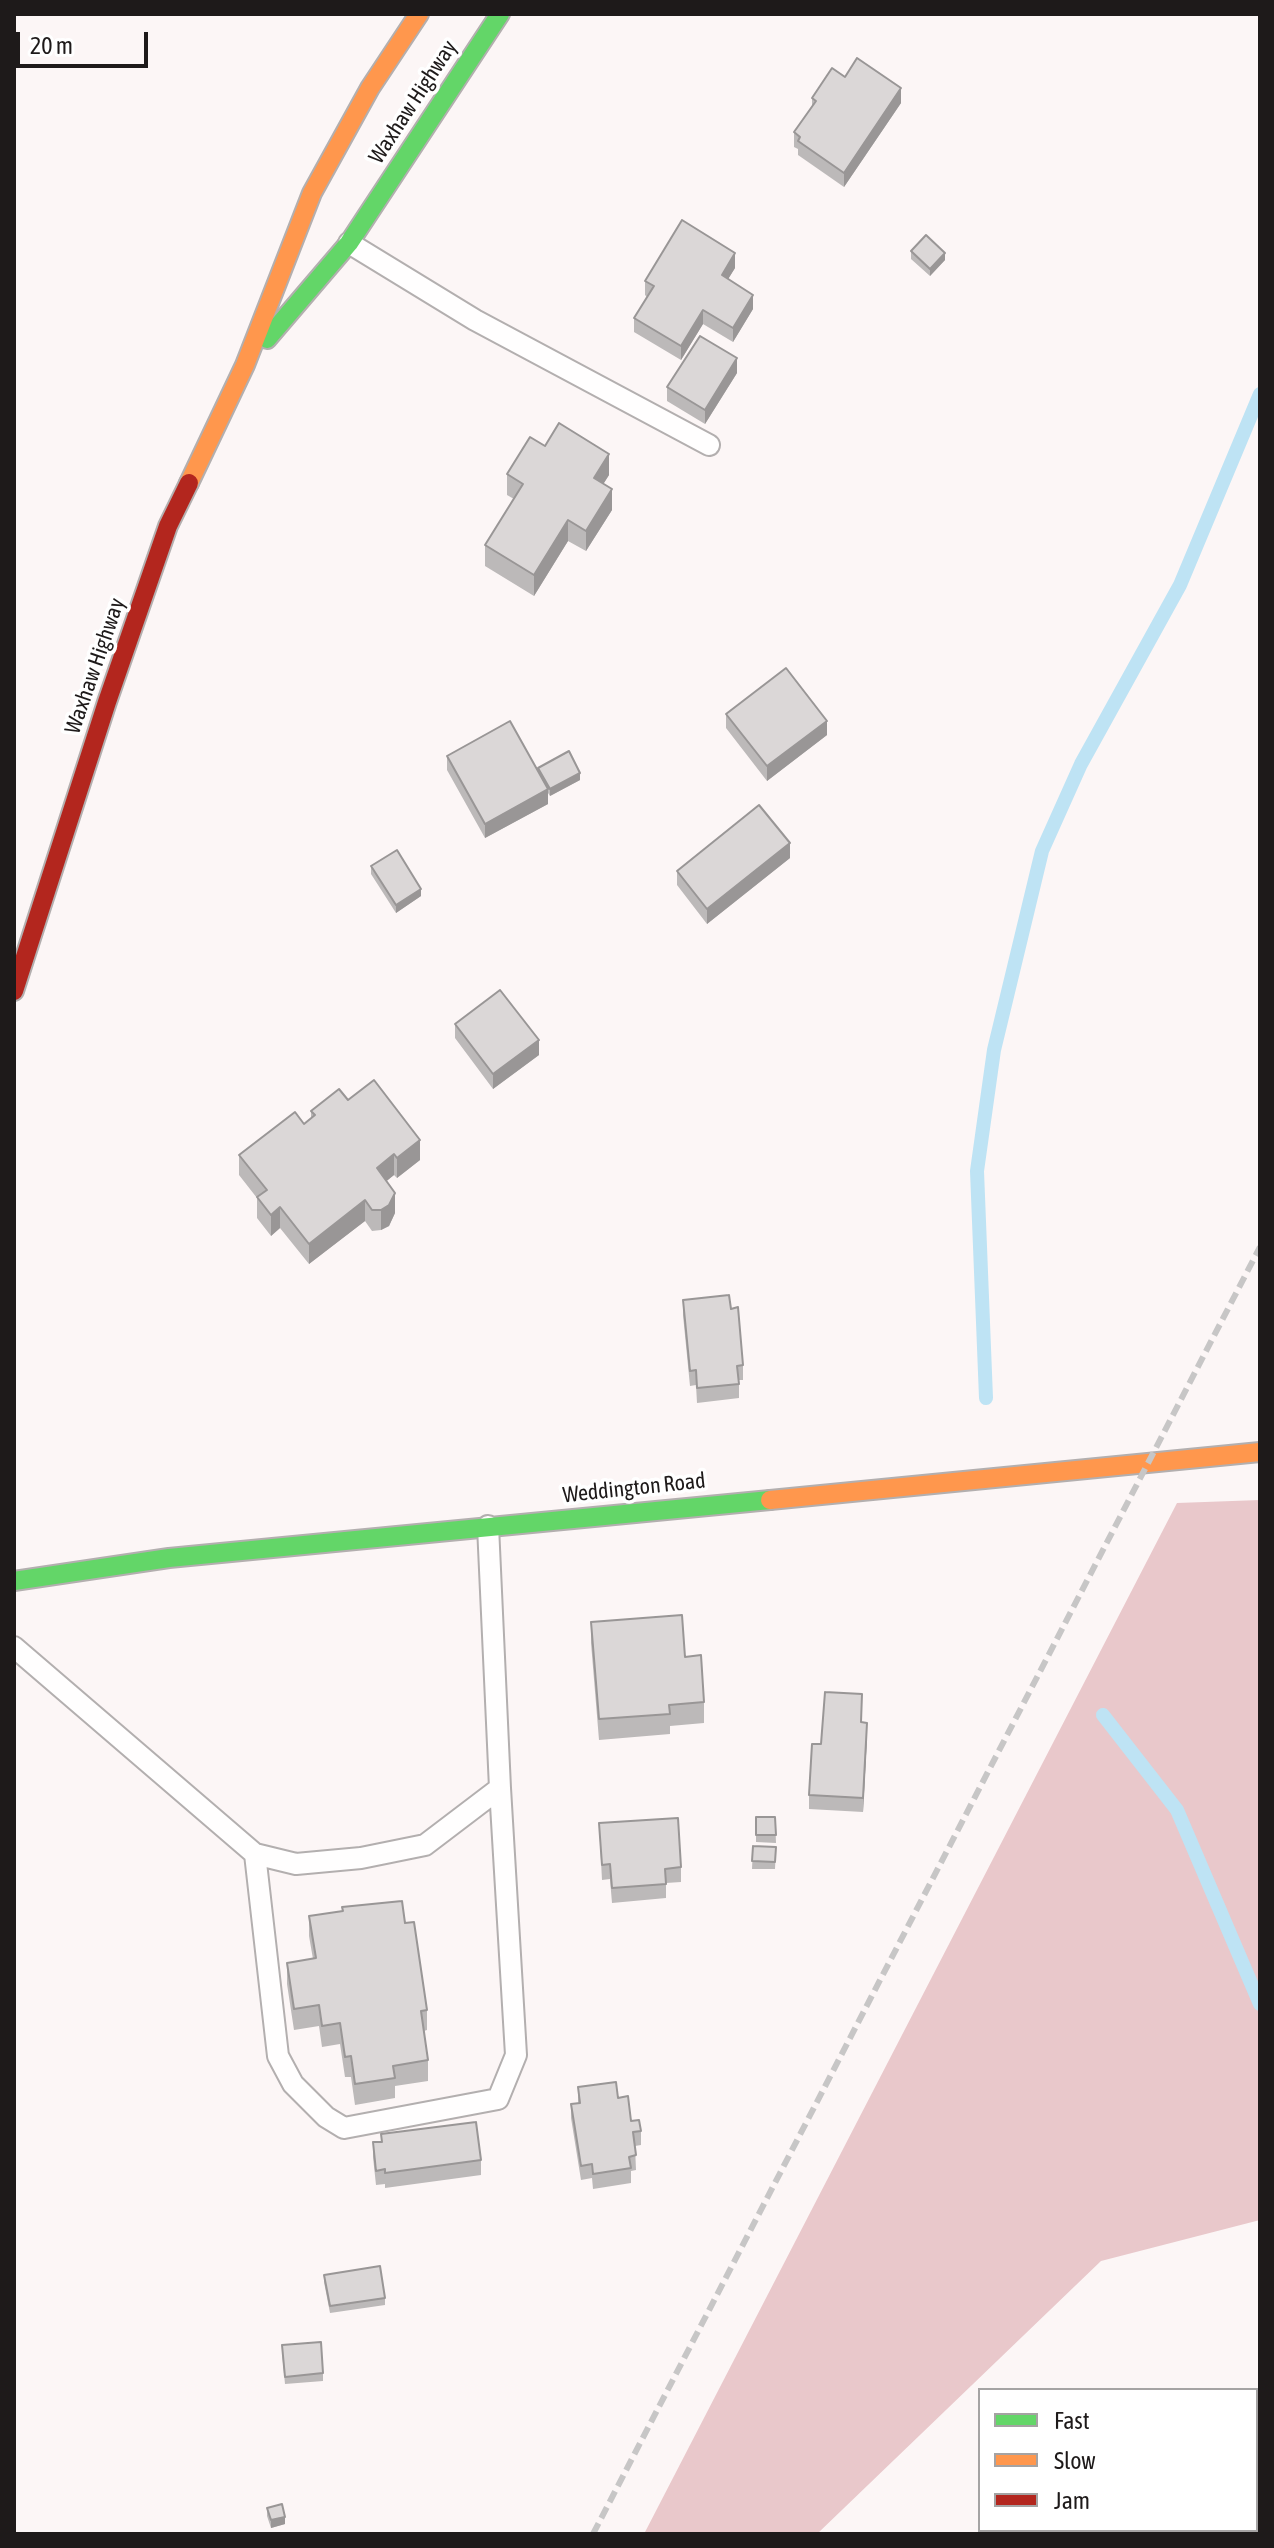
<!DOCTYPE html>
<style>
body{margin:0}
#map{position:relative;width:1274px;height:2548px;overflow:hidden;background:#fcf6f6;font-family:"Asap Condensed",sans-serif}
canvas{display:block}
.frame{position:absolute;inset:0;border:16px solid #1e1a1a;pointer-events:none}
.legend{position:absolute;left:978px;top:2388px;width:280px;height:144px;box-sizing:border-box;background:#fff;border:2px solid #a5a3a3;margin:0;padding:10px 14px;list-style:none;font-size:24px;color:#1e1a1a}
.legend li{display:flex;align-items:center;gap:16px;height:40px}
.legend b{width:40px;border:2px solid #a5a3a3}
.scale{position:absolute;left:16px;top:32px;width:132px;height:36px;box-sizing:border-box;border:4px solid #1e1a1a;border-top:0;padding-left:10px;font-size:24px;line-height:28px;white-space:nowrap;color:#1e1a1a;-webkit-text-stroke:6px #fff;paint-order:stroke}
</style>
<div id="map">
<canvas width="1274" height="2548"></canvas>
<div class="frame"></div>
<ul class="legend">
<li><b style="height:10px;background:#63d668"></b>Fast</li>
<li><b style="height:10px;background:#ff974d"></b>Slow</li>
<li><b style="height:10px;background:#b3261e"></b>Jam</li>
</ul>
<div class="scale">20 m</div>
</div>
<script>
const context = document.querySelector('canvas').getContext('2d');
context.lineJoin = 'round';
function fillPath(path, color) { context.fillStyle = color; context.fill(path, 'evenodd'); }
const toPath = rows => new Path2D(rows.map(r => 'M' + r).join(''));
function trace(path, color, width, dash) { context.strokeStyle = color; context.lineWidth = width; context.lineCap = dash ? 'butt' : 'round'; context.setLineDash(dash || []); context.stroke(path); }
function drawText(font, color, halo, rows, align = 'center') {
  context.font = font + ' "Asap Condensed",sans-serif'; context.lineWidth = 7; context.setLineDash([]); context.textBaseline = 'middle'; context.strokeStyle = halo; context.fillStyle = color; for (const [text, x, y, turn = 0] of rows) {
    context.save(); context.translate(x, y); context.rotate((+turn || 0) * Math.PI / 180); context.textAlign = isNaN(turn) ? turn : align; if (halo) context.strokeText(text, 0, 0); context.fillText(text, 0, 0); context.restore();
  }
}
const forest = toPath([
 [1260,1500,1260,2220,1101,2261,817,2534,644,2534,1177,1503]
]);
const stream = toPath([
 [986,1398,977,1171,994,1050,1042,851,1081,764,1180,585,1260,394],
 [1103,1715,1177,1810,1260,2004]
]);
const lane = toPath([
 [349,243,475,320,709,445],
 [14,1647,255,1854,296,1864,361,1858,425,1845,500,1788],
 [255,1854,278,2056,293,2084,326,2117,344,2128,498,2099,516,2055,500,1788,488,1526]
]);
const fast = toPath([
 [267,339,349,243,500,14],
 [14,1581,169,1558,770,1500]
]);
const slow = toPath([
 [189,483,245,365,312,193,370,88,419,14],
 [770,1500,1260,1452]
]);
const jam = toPath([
 [14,991,107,702,168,526,189,483]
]);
const rail = toPath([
 [593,2534,1260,1247]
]);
const wall = toPath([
 [845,77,901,103,844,187,798,155,798,149,794,147,794,132,812,106,812,98],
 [911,251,945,260,930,276,911,259],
 [735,268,728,279,753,309,733,342,703,324,681,360,634,332,634,318,647,297,645,295,645,281],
 [737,373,705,424,667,401,667,387],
 [545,446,609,475,603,484,612,510,586,551,568,541,534,596,485,566,485,545,514,499,507,495,507,474],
 [726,714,827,735,767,781,726,728],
 [447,756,538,772,538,768,580,780,550,796,548,793,548,804,485,838,447,770],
 [790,858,707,924,677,885,677,871],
 [371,866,421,896,396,913,371,874],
 [455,1024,539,1055,493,1089,455,1038],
 [348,1100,420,1160,397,1178,394,1175,386,1181,395,1213,389,1226,381,1230,372,1231,365,1221,309,1264,280,1228,271,1236,257,1218,257,1198,239,1175,239,1155,304,1124,311,1118,311,1111],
 [683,1300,731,1309,743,1365,743,1380,739,1380,739,1398,697,1403,696,1385,690,1386,683,1315],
 [591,1622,685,1657,704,1702,704,1723,670,1726,670,1734,599,1740,591,1643],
 [862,1708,861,1722,867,1737,863,1812,809,1809,809,1795,821,1744],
 [756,1817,775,1817,776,1843,756,1842],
 [599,1823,681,1867,681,1882,666,1883,666,1898,612,1903,610,1879,602,1880],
 [753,1846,776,1847,775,1869,752,1869],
 [309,1916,405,1923,427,2010,427,2030,424,2031,428,2060,428,2081,395,2086,395,2098,355,2105,351,2077,345,2077,340,2044,322,2047,319,2026,294,2030,287,1984,287,1963,313,1959,309,1936],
 [578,2087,618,2098,631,2121,641,2131,641,2145,635,2146,636,2170,631,2171,631,2183,593,2189,592,2178,581,2180,571,2118,571,2104,578,2103],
 [381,2134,481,2160,481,2175,385,2188,385,2184,376,2185,373,2157,373,2142,381,2142],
 [324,2275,385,2298,385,2305,330,2313,324,2282],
 [282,2353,323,2373,323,2381,285,2384],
 [267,2508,285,2524,271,2528,267,2516]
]);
const shadedWall = toPath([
 [901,88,901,103,844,187,844,173],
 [735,253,735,268,722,289,722,275],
 [945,253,945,260,930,276,930,269],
 [753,295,753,309,733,342,733,328],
 [703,310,703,324,681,360,681,346],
 [737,358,737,373,705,424,705,410],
 [609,454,609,475,594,499,594,478],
 [612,489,612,510,586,551,586,531],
 [568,520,568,541,534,596,534,575],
 [827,721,827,735,767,781,767,766],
 [580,773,580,780,550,796,550,789],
 [548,789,548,804,485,838,485,824],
 [790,843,790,858,707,924,707,909],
 [421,889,421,896,396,913,396,905],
 [539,1040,539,1055,493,1089,493,1074],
 [420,1140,420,1160,397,1178,397,1158],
 [394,1154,394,1175,377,1189,377,1168],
 [395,1193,395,1213,389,1226,381,1230,381,1210],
 [365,1200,365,1221,309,1264,309,1244],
 [280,1207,280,1228,271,1236,271,1215],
 [867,1723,867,1737,863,1812,863,1798],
 [285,2517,285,2524,271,2528,271,2520]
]);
const building = toPath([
 [857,58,901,88,844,173,798,141,800,137,794,132,816,101,812,98,832,68,845,77,857,58],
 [682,220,735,253,722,275,753,295,733,328,703,310,681,346,634,318,654,286,645,281,682,220],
 [926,235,945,253,930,269,911,251,926,235],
 [700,336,737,358,705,410,667,387,700,336],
 [559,423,609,454,594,478,612,489,586,531,568,520,534,575,485,545,523,484,507,474,530,437,545,446,559,423],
 [786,668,827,721,767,766,726,714,786,668],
 [510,721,548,789,485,824,447,756,510,721],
 [569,751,580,773,550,789,538,768,569,751],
 [759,805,790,843,707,909,677,871,759,805],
 [397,850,421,889,396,905,371,866,397,850],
 [500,990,539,1040,493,1074,455,1024,500,990],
 [374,1080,420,1140,397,1158,394,1154,377,1168,395,1193,389,1205,381,1210,372,1210,365,1200,309,1244,280,1207,271,1215,257,1197,267,1190,239,1155,295,1112,304,1124,315,1115,311,1111,339,1089,348,1100,374,1080],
 [729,1295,731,1309,738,1307,743,1365,737,1366,739,1384,697,1388,696,1370,690,1371,683,1300,729,1295],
 [682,1615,685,1657,701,1655,704,1702,669,1705,670,1714,599,1719,591,1622,682,1615],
 [825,1692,862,1694,861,1722,867,1723,863,1798,809,1795,812,1744,821,1744,825,1692],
 [756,1817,775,1817,776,1835,756,1835,756,1817],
 [678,1818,681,1867,665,1869,666,1884,612,1888,610,1864,602,1865,599,1823,678,1818],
 [753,1846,776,1847,775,1862,752,1861,753,1846],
 [402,1901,405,1923,414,1922,427,2010,421,2011,428,2060,393,2066,395,2078,355,2084,351,2056,345,2057,340,2023,322,2026,319,2005,294,2009,287,1963,316,1958,309,1916,343,1911,342,1907,402,1901],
 [616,2082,618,2098,628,2096,631,2121,639,2120,641,2131,633,2132,636,2155,629,2157,631,2168,593,2174,592,2164,581,2166,571,2104,580,2103,578,2087,616,2082],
 [476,2122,481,2160,385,2173,385,2169,376,2171,373,2142,382,2142,381,2134,476,2122],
 [380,2266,385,2298,330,2306,324,2275,380,2266],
 [321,2342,323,2373,285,2377,282,2345,321,2342],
 [282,2504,285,2517,271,2520,267,2508,282,2504]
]);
const streetNames = [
 ["Waxhaw Highway",413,102,-57],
 ["Waxhaw Highway",95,666,-71],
 ["Weddington Road",634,1488,-6]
];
fillPath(forest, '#e9c8cb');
trace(stream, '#bee3f4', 14);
trace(lane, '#b3afaf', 24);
trace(fast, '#b3afaf', 22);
trace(slow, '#b3afaf', 22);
trace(jam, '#b3afaf', 22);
trace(lane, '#fffefe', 20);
trace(fast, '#63d668', 18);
trace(slow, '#ff974d', 18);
trace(jam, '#b3261e', 18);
trace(rail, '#c7c6c6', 6, [12, 6]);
fillPath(wall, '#bcb9b9');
fillPath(shadedWall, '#999696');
fillPath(building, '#dbd7d7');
trace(building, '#999696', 2);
drawText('22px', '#1e1a1a', '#fff', streetNames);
</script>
